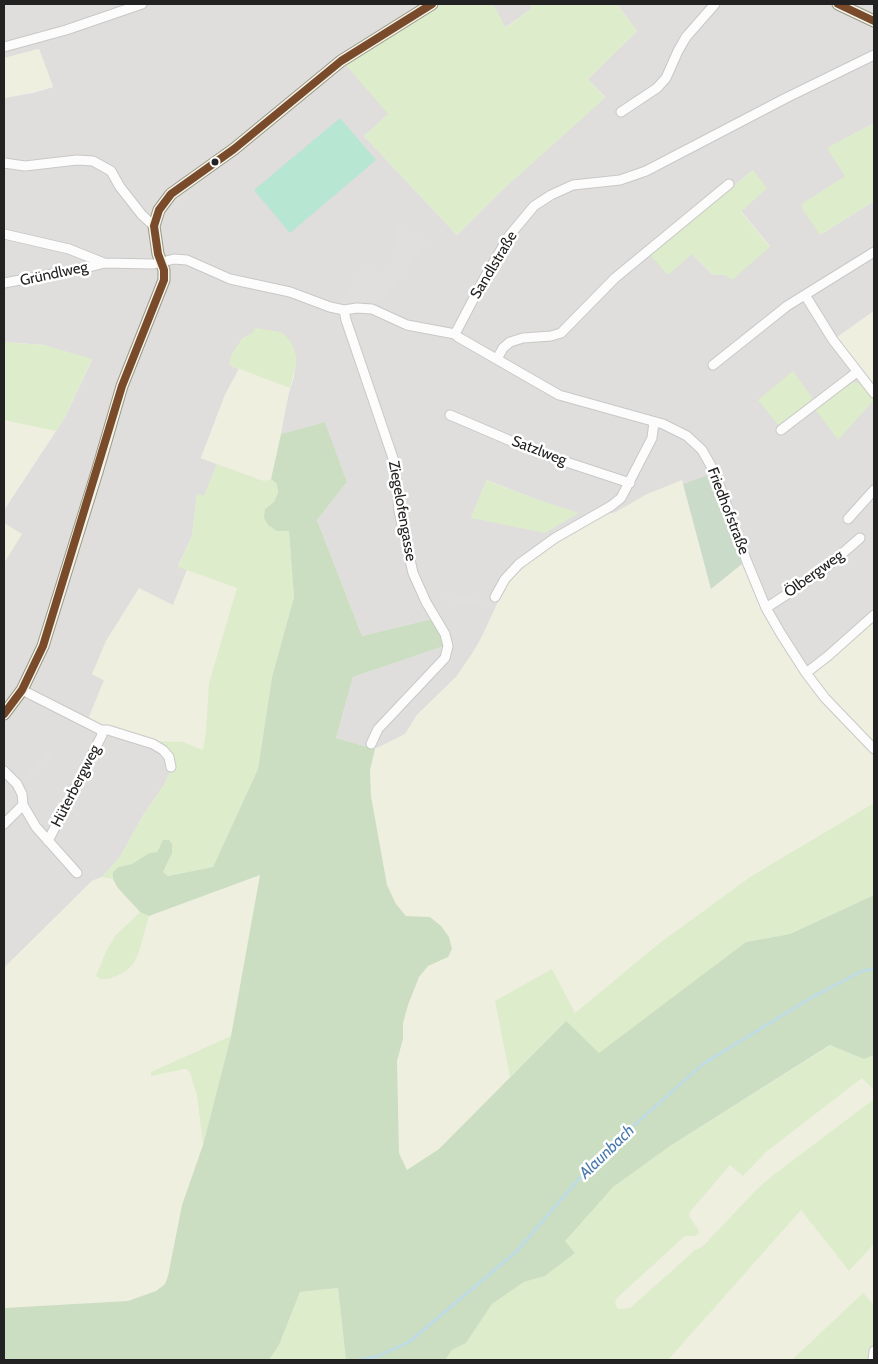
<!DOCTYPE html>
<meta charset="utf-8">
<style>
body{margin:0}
#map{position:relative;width:878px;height:1364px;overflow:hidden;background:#f0eeeb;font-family:Cabin,sans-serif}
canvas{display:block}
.frame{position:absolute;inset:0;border:5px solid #222;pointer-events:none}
</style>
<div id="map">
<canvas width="878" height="1364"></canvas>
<div class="frame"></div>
</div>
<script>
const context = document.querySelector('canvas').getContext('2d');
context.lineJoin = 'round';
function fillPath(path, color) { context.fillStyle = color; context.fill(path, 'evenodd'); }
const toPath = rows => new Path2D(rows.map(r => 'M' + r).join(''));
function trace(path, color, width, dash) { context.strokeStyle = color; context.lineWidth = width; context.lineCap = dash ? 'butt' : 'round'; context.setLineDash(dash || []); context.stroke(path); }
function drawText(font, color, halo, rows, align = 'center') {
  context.font = font + ' Cabin,sans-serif'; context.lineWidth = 5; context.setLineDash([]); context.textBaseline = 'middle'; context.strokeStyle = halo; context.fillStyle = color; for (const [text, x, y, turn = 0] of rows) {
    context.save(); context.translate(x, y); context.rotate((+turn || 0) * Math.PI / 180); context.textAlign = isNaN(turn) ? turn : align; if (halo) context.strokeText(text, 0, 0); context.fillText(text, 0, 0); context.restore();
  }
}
const residential = toPath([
 [4,4,441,4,436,6,389,114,364,136,457,235,500,192,605,97,588,79,637,31,617,4,874,4,874,123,828,148,846,177,820,235,874,201,874,311,836,338,874,386,874,620,805,680,762,610,742,564,711,475,683,484,682,481,616,512,601,516,507,582,488,626,468,661,456,677,417,715,406,734,375,749,336,738,353,677,444,646,432,619,362,636,317,520,347,482,325,422,281,434,287,398,294,377,296,356,253,333,242,339,229,365,239,369,225,395,201,458,217,464,204,497,197,494,192,536,178,566,187,570,173,606,92,674,104,680,153,741,174,764,164,785,142,817,120,857,102,877,92,881,4,968,4,563,21,535,4,523,4,510,65,417,92,360,44,345,4,342,4,98,33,93,53,87,39,49,4,58],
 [753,170,741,211,770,246,725,275,713,275,692,254,651,255],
 [487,480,530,497,471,518],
 [493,4,530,4,532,8,505,28]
]);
const farmland = toPath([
 [39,49,53,87,4,98,4,58],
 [874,311,874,386,836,338],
 [239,369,290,388,271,479,264,481,201,458,225,395],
 [4,420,56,431,4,510],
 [682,480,711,589,742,564,762,610,805,680,822,700,874,755,874,803,750,877,657,945,575,1013,495,1000,510,1077,439,1149,407,1170,399,1153,397,1061,403,1039,403,1023,408,1005,419,977,427,966,448,957,396,904,387,885,371,796,370,770,375,749,405,734,417,715,456,677,478,645,507,582,523,565,557,541,601,516,616,512,645,495],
 [4,523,22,534,4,563],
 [187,570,237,588,203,750,183,742,153,741,105,726,88,719,104,680,92,674,106,641,139,588,173,605],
 [874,620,874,744,828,694,812,674],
 [261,875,231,1036,151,1072,152,1076,184,1069,187,1069,190,1073,197,1096,203,1145,182,1205,168,1276,165,1284,156,1291,128,1301,4,1308,4,968,92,881,102,877,113,879,117,887,140,912,116,935,107,949,99,966,117,976,126,971,134,963,139,952,149,916],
 [862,1078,874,1090,874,1099,772,1176,757,1189,703,1246,695,1250,630,1308,618,1309,614,1302,617,1298,685,1236,690,1236,698,1229,689,1216,690,1212,731,1165,744,1176,766,1152],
 [801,1210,849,1271,874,1244,874,1305,863,1294,792,1360,668,1360]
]);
const grass = toPath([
 [441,4,493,4,506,28,532,8,530,4,617,4,637,31,588,79,605,98,500,192,457,235,364,136,388,114,345,64],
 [874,123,874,201,820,235,803,210,802,204,845,176,827,148],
 [753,170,767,188,741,212,770,247,732,280,725,275,713,275,692,254,668,275,650,255],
 [255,328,281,332,287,337,292,344,296,356,296,364,290,388,229,365,231,356,237,346,242,339,252,333],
 [4,342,44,345,92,359,65,417,56,431,4,420],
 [793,371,813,399,779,426,758,400],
 [853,382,859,383,874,400,838,440,815,409],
 [217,464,264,481,271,479,277,484,278,493,274,502,265,509,289,531,294,597,272,677,258,769,213,867,168,876,163,872,172,853,172,845,159,846,158,852,149,853,132,864,118,867,113,872,113,879,102,877,120,857,142,817,164,785,174,764,153,741,183,742,203,750,206,731,209,683,237,588,178,567,192,536,197,493,204,496],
 [486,480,530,497,579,513,545,533,471,518],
 [874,803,874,895,790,934,746,942,599,1054,565,1022,510,1077,495,1001,552,969,575,1013,657,945,750,877],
 [140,912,149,916,139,952,134,963,126,971,117,976,109,979,101,979,96,976,107,949,116,935],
 [231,1036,203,1145,197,1096,190,1073,187,1069,184,1069,151,1076,151,1072],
 [831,1045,864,1059,874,1055,874,1090,862,1078,766,1152,743,1176,730,1165,690,1212,689,1216,698,1229,699,1232,696,1236,685,1236,617,1298,615,1302,618,1309,630,1308,695,1250,703,1246,757,1189,772,1176,874,1099,874,1244,849,1271,801,1210,668,1360,445,1360,452,1350,466,1343,492,1304,524,1282,545,1276,575,1253,564,1241,612,1187,670,1146],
 [338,1288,346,1360,269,1360,279,1345,300,1292],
 [863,1293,874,1305,874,1360,792,1360]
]);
const forest = toPath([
 [325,422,347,482,317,520,362,636,432,619,442,636,444,646,353,677,336,738,375,749,370,770,371,796,387,885,396,904,406,916,430,917,441,926,449,937,452,949,448,957,428,966,419,977,408,1005,403,1023,403,1039,397,1061,399,1153,407,1170,439,1149,566,1021,599,1053,746,942,790,934,874,895,874,1055,864,1059,830,1045,670,1146,613,1187,565,1241,575,1253,545,1276,524,1282,492,1304,466,1343,452,1350,445,1360,346,1360,338,1288,300,1292,279,1345,269,1360,4,1360,4,1308,128,1301,156,1291,165,1284,168,1276,182,1205,203,1145,231,1036,260,875,149,916,140,912,117,887,113,879,113,872,118,867,132,864,149,853,157,852,163,840,169,840,172,844,172,853,163,872,168,876,213,867,258,769,272,677,294,597,289,531,277,531,268,525,264,518,265,509,274,502,278,493,277,484,271,479,281,434]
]);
const cemetery = toPath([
 [711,474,742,564,711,589,683,484]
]);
const pitch = toPath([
 [340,118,376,160,290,233,254,190]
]);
const parking = toPath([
 [185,190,190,197,178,209,172,204],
 [397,221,427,243,383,302,338,302,363,270,390,273],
 [441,592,491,601,490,608,440,599],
 [48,752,54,757,30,782,24,777]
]);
const stream = toPath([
 [360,1360,378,1356,409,1342,517,1251,596,1159,703,1064,809,999,862,971,874,969]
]);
const street = toPath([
 [4,47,66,30,142,4],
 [621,112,657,88,666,78,678,51,686,37,715,4],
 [4,163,25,166,77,160,93,161,111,171,120,187,142,215,154,226],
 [4,234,69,249,104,263,154,264,174,259,187,260,230,279,290,292,330,307,344,310,357,308,372,309,407,325,455,334],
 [4,283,86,268,104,263],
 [805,295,833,340,874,393],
 [344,310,346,320,395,464,399,511,413,573,426,602,445,634,448,646,445,658,378,729,371,744],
 [455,334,458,337,559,395,663,424,687,436,702,450,715,473,747,562,766,608,781,634,806,673,825,698,874,749],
 [455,334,485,277,509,236,534,206,551,195,573,185,620,180,646,171,786,98,874,55],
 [497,359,503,348,510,342,523,338,551,336,561,333,615,278,729,184],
 [713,365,787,306,874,252],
 [450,415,539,453,630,483],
 [781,430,857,372],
 [848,519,874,490],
 [495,597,505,579,519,564,555,538,611,506,621,498,652,438,654,422],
 [766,608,821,572,860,538],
 [806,673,828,656,874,615],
 [22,690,101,730,108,730,153,744,163,750,169,757,171,767],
 [4,771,17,784,22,794,23,805,36,827,77,873],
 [4,824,23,805],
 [48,841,102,735,101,730],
 [873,1360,874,1351]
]);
const secondary = toPath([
 [838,4,874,21],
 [4,714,22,690,43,646,97,472,122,386,164,280,164,270,158,254,154,226,159,210,171,194,234,149,341,61,432,4]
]);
const bus1 = toPath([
 [838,4,874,21],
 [4,714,22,690,43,646,122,386,164,280,164,270,158,254,154,226,159,210,171,194,234,149,341,61,432,4]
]);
const markers = [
 [215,162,4.5,"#222"]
];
const streetNames = [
 ["Sandlstraße",494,265,-59],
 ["Gründlweg",54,274,-12],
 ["Satzlweg",539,451,21],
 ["Ziegelofengasse",402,511,80],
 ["Friedhofstraße",728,511,69],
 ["Ölbergweg",814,574,-36],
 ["Hüterbergweg",76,786,-63]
];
const waterNames = [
 ["Alaunbach",607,1152,-44]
];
fillPath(residential, '#dfdedc');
fillPath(farmland, '#efefdf');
fillPath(grass, '#ddeccb');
fillPath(forest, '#cbdec1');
fillPath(cemetery, '#cadbca');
fillPath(pitch, '#b7e6d2');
fillPath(parking, '#e0dfde');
trace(stream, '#bfdbe3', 3);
trace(street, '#c9c8c7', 11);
trace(secondary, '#999a82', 13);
trace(street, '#fdfcfc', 9);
trace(secondary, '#f4f4ed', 11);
trace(bus1, '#7a4b2a', 8);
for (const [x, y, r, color] of markers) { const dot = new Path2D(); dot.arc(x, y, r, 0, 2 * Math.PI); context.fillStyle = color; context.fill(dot); trace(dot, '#fff', 2); }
drawText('15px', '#222', '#fff', streetNames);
drawText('italic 16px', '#4a7aab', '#fff', waterNames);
</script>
